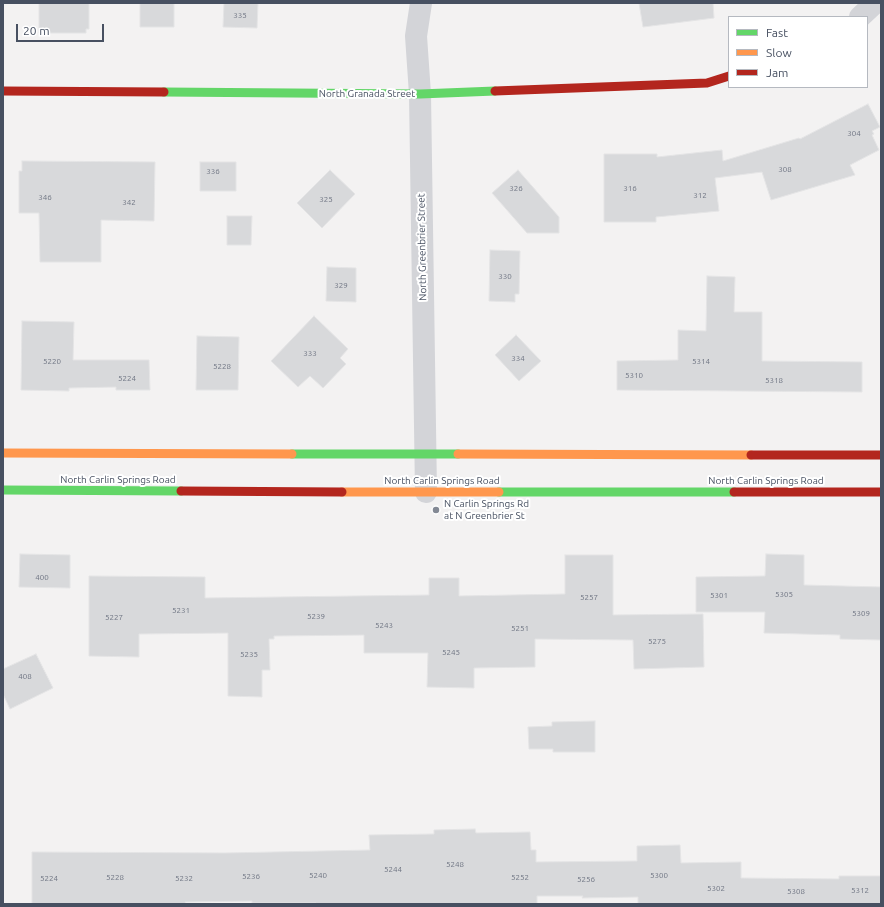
<!DOCTYPE html>
<style>
body{margin:0}
#map{position:relative;width:884px;height:907px;overflow:hidden;background:#f3f2f2;font-family:Ubuntu,sans-serif}
canvas{display:block}
.frame{position:absolute;inset:0;border:4px solid #475061;pointer-events:none}
.legend{position:absolute;left:728px;top:16px;width:140px;height:72px;box-sizing:border-box;background:#fff;border:1px solid #b5b9c0;margin:0;padding:5px 7px;list-style:none;font-size:12px;color:#475061}
.legend li{display:flex;align-items:center;gap:8px;height:20px}
.legend b{width:20px;border:1px solid #b5b9c0}
.scale{position:absolute;left:16px;top:24px;width:88px;height:18px;box-sizing:border-box;border:2px solid #475061;border-top:0;padding-left:5px;font-size:12px;line-height:14px;white-space:nowrap;color:#475061;-webkit-text-stroke:3px #fff;paint-order:stroke}
</style>
<div id="map">
<canvas width="884" height="907"></canvas>
<div class="frame"></div>
<ul class="legend">
<li><b style="height:5px;background:#63d668"></b>Fast</li>
<li><b style="height:5px;background:#ff974d"></b>Slow</li>
<li><b style="height:5px;background:#b3261e"></b>Jam</li>
</ul>
<div class="scale">20 m</div>
</div>
<script>
const context = document.querySelector('canvas').getContext('2d');
context.lineJoin = 'round';
function fillPath(path, color) { context.fillStyle = color; context.fill(path, 'evenodd'); }
const toPath = rows => new Path2D(rows.map(r => 'M' + r).join(''));
function trace(path, color, width, dash) { context.strokeStyle = color; context.lineWidth = width; context.lineCap = dash ? 'butt' : 'round'; context.setLineDash(dash || []); context.stroke(path); }
function drawText(font, color, halo, rows, align = 'center') {
  context.font = font + ' Ubuntu,sans-serif'; context.lineWidth = 4; context.setLineDash([]); context.textBaseline = 'middle'; context.strokeStyle = halo; context.fillStyle = color; for (const [text, x, y, turn = 0] of rows) {
    context.save(); context.translate(x, y); context.rotate((+turn || 0) * Math.PI / 180); context.textAlign = isNaN(turn) ? turn : align; if (halo) context.strokeText(text, 0, 0); context.fillText(text, 0, 0); context.restore();
  }
}
const building = toPath([
 [39,3,89,3,89,29,86,29,86,33,39,33,39,3],
 [140,3,174,3,174,27,140,27,140,3],
 [224,3,258,3,257,28,223,27,224,3],
 [639,3,713,3,714,18,643,27,639,3],
 [868,104,880,127,872,131,874,134,872,135,879,150,850,165,855,175,771,200,762,172,715,178,719,211,656,217,656,222,604,222,604,154,657,154,657,157,722,150,723,161,799,138,800,139,868,104],
 [22,161,155,162,154,221,101,220,101,262,40,262,39,213,19,213,19,171,22,171,22,161],
 [200,162,236,162,236,191,200,191,200,162],
 [330,170,355,194,322,228,297,203,330,170],
 [518,170,559,217,559,233,527,233,492,193,518,170],
 [227,216,252,216,251,245,227,245,227,216],
 [490,250,520,251,519,294,515,294,515,302,489,301,490,250],
 [327,267,356,268,356,302,326,301,327,267],
 [707,276,735,277,734,312,762,312,762,361,862,362,862,392,617,390,617,361,678,360,678,330,706,331,707,276],
 [314,316,348,349,340,358,346,364,323,388,310,376,298,387,271,361,314,316],
 [22,321,74,322,73,360,149,360,150,390,116,390,116,387,69,388,69,391,21,390,22,321],
 [516,335,541,361,519,381,495,355,516,335],
 [197,336,239,337,238,390,196,390,197,336],
 [20,554,70,555,70,588,19,587,20,554],
 [766,554,804,555,804,585,881,587,881,640,840,639,840,635,764,633,765,612,696,612,696,577,765,576,766,554],
 [565,555,613,555,613,615,703,614,704,667,634,669,633,640,535,639,535,667,474,668,474,688,427,687,428,653,364,653,364,635,274,636,274,639,269,639,270,670,262,670,262,697,228,696,228,633,139,634,139,657,89,656,89,576,205,577,205,598,429,595,429,578,459,578,459,596,565,594,565,555],
 [36,654,53,688,10,709,3,694,3,669,36,654],
 [595,721,595,752,553,752,553,749,529,749,528,727,552,726,552,722,595,721],
 [475,829,476,833,530,832,531,850,536,850,536,862,637,861,637,846,680,845,681,863,741,862,741,878,839,879,839,876,881,876,881,904,638,904,638,897,582,898,583,896,537,896,537,904,316,904,316,903,252,903,252,901,185,902,186,904,32,904,32,852,225,853,370,850,369,835,434,834,434,830,475,829]
]);
const street = toPath([
 [421,3,416,36,420,94,426,492],
 [860,17,875,3]
]);
const fast = toPath([
 [164,92,420,94,495,91],
 [292,454,458,454],
 [3,490,181,491],
 [499,492,734,492]
]);
const slow = toPath([
 [3,453,292,454],
 [458,454,751,455],
 [342,492,499,492]
]);
const jam = toPath([
 [3,91,164,92],
 [495,91,707,83,729,76],
 [751,455,881,455],
 [181,491,342,492],
 [734,492,881,492]
]);
const markers = [
 [436,510,4,"#838994"]
];
const numberNames = [
 ["335",240,15],
 ["304",854,133],
 ["308",785,169],
 ["336",213,171],
 ["326",516,188],
 ["316",630,188],
 ["312",700,195],
 ["346",45,197],
 ["325",326,199],
 ["342",129,202],
 ["330",505,276],
 ["329",341,285],
 ["333",310,353],
 ["334",518,358],
 ["5220",52,361],
 ["5314",701,361],
 ["5228",222,366],
 ["5310",634,375],
 ["5224",127,378],
 ["5318",774,380],
 ["400",42,577],
 ["5305",784,594],
 ["5301",719,595],
 ["5257",589,597],
 ["5231",181,610],
 ["5309",861,613],
 ["5239",316,616],
 ["5227",114,617],
 ["5243",384,625],
 ["5251",520,628],
 ["5275",657,641],
 ["5245",451,652],
 ["5235",249,654],
 ["408",25,676],
 ["5248",455,864],
 ["5244",393,869],
 ["5240",318,875],
 ["5300",659,875],
 ["5236",251,876],
 ["5228",115,877],
 ["5252",520,877],
 ["5224",49,878],
 ["5232",184,878],
 ["5256",586,879],
 ["5302",716,888],
 ["5312",860,890],
 ["5308",796,891]
];
const streetNames = [
 ["North Granada Street",367,94],
 ["North Greenbrier Street",422,247,-91],
 ["North Carlin Springs Road",118,480],
 ["North Carlin Springs Road",442,481],
 ["North Carlin Springs Road",766,481]
];
const poiNames = [
 ["N Carlin Springs Rd",444,504],
 ["at N Greenbrier St",444,516]
];
fillPath(building, '#d8d9db');
trace(building, '#e4e4e5', 1);
trace(street, '#d3d4d8', 22);
trace(fast, '#63d668', 9);
trace(slow, '#ff974d', 9);
trace(jam, '#b3261e', 9);
for (const [x, y, r, color] of markers) { const dot = new Path2D(); dot.arc(x, y, r, 0, 2 * Math.PI); context.fillStyle = color; context.fill(dot); trace(dot, '#fff', 1.5); }
drawText('8px', '#6e7482', null, numberNames);
drawText('10px', '#475061', '#fff', streetNames);
drawText('10px', '#475061', '#fff', poiNames, 'left');
</script>
